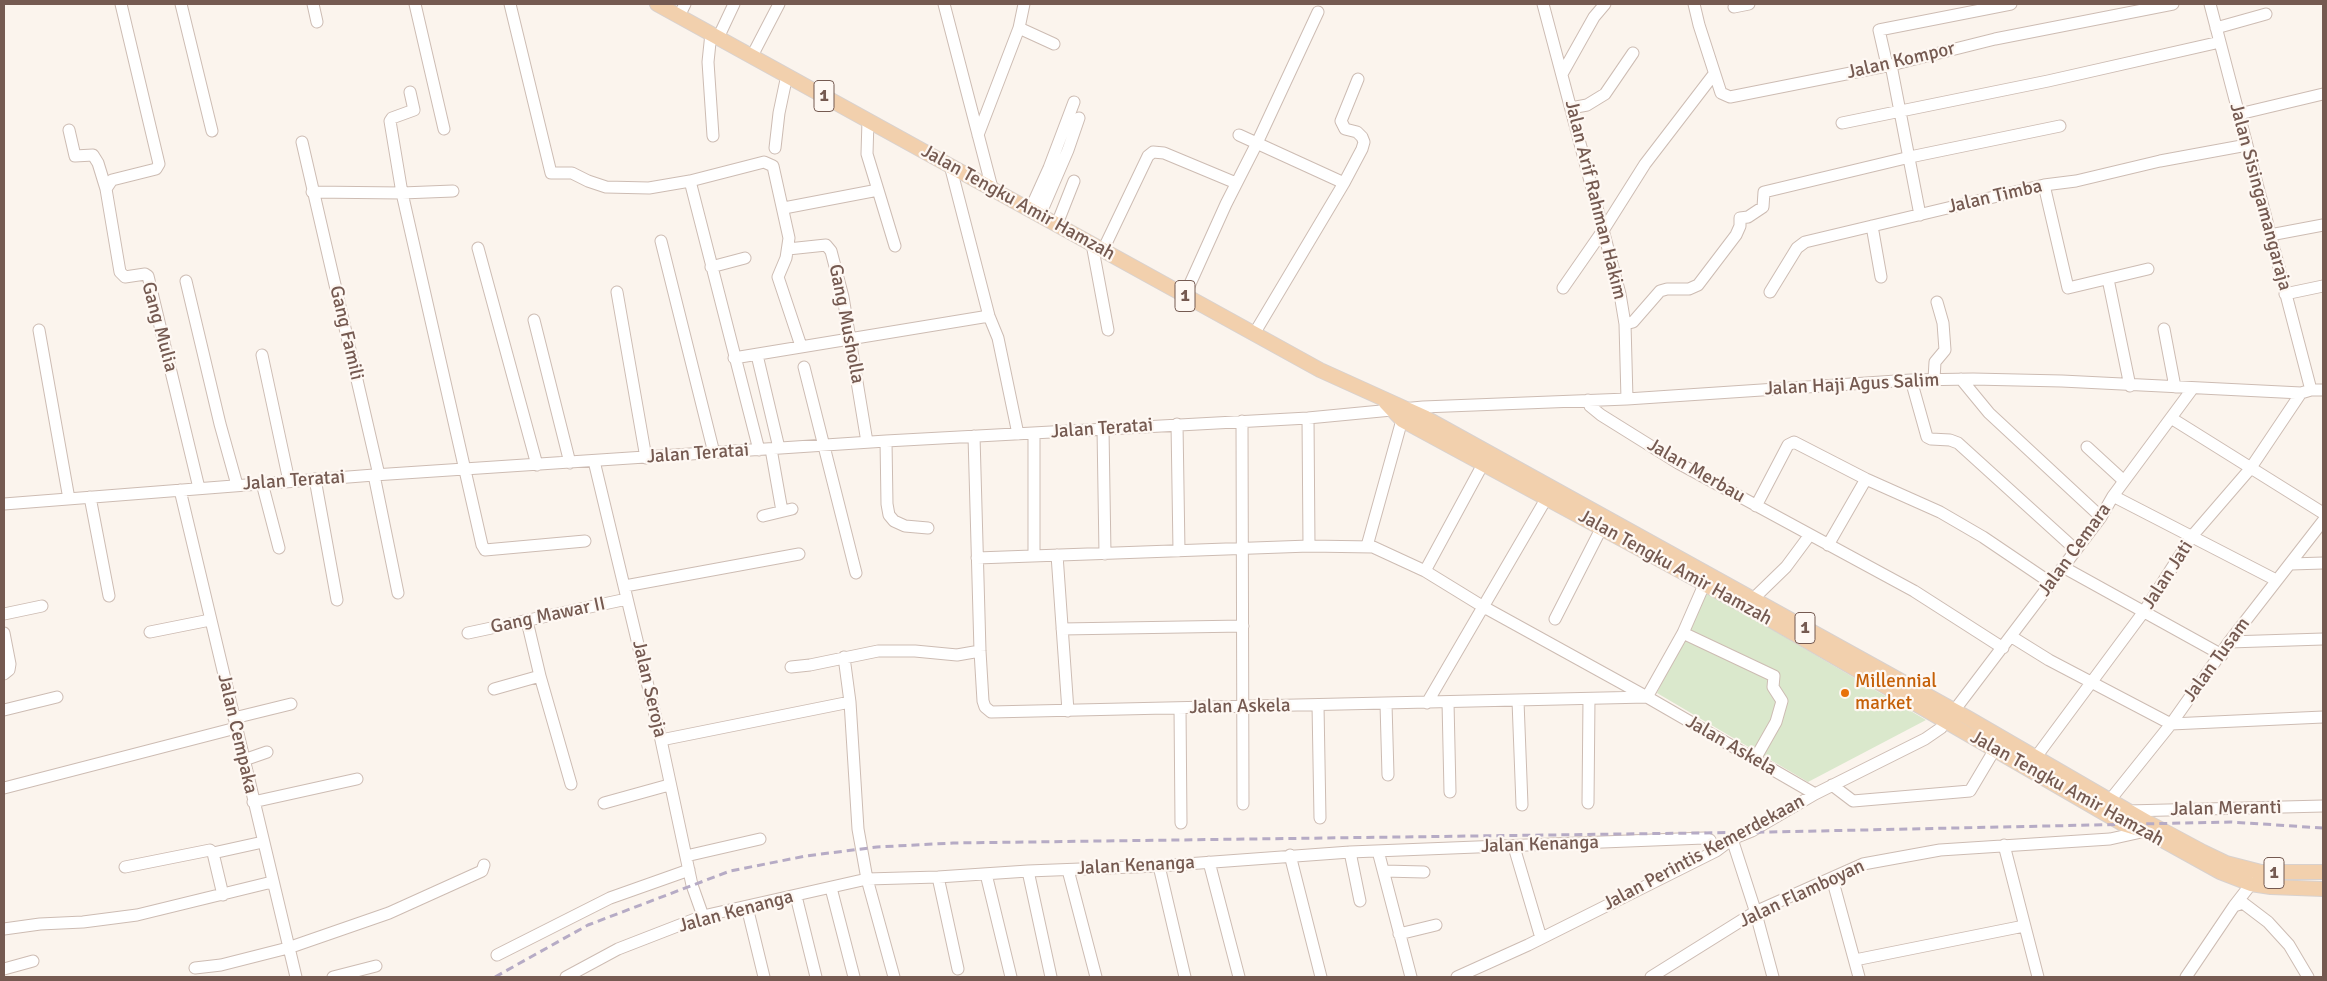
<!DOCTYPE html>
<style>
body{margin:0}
#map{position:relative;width:2327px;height:981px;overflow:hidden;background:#fbf4ed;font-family:Signika,sans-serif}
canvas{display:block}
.frame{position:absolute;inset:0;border:5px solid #755a51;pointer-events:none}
</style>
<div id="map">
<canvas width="2327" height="981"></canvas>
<div class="frame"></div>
</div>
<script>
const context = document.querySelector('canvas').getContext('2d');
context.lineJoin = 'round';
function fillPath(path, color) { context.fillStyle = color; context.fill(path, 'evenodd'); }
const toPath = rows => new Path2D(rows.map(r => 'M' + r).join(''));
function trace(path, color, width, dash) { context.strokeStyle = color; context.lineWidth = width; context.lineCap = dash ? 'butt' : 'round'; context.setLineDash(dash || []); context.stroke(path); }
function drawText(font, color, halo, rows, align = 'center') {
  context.font = font + ' Signika,sans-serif'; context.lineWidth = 4.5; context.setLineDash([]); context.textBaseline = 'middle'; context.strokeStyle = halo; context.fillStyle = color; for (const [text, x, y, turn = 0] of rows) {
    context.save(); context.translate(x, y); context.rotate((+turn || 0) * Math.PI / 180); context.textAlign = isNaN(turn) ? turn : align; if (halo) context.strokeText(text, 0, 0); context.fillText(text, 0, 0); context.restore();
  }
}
const green = toPath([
 [1705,590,1926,720,1808,782,1657,693]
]);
const minor = toPath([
 [181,4,212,131],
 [313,4,317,22],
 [415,4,444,129],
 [510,4,551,173,572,173,588,181,606,187,649,188,690,181,764,162,773,166,789,238,786,258,778,277,801,346],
 [944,4,992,188],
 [1543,4,1620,294,1625,324,1627,399],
 [1694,4,1699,25,1721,93,1730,97,1891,65,1995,39,2173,4],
 [2210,4,2311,390],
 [1734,7,1749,4],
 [679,16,685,4],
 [1019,28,1054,44],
 [2216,28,2266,14],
 [711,33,708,62,713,136],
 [718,38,734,4],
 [752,56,779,4],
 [1887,65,1879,30,2011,4],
 [1891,65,1920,215],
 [1562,74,1594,17,1605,4],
 [410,92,414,110,392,118,390,121,402,193,482,545,485,550,585,541],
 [1571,108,1587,105,1605,94,1633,53],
 [2239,114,2323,94],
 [1842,123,2048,81,2220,42],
 [69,130,75,156,93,155,98,163,106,189,120,272,125,277,145,274,148,276,199,488],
 [978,135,1019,28,1024,4],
 [1239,135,1344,183],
 [302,142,379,475],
 [775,148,779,113,787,75],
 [950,165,989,316,998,338,1018,434],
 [690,181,759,450],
 [2044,185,2068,288,2148,269],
 [106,189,112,180,156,169,159,164,121,4],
 [878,190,895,246],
 [312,192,402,193,453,191],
 [784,208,878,190,867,154,868,120],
 [1030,210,1049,168,1074,102],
 [1040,215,1068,150,1079,118],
 [1057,224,1074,181],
 [1872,226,1881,277],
 [2270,235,2323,225],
 [661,241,714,453],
 [1092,244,1108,330],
 [478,248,537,465],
 [788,249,826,245,831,251,843,297,867,442],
 [1103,250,1148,156,1153,152,1164,153,1236,183],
 [711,267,745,258],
 [2108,279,2130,386],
 [186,281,220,424,237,485],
 [1563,288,1604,229,1645,164,1714,74],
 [617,292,646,458],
 [1770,292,1797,248,1805,242,2044,185,2076,181,2160,161,2247,145],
 [2285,294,2323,286],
 [1185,295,1226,204,1257,143,1318,12],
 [534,320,570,463],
 [1625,324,1633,322,1660,291,1667,289,1689,289,1698,285,1736,235,1740,226,1740,218,1748,217,1763,207,1764,192,1910,157,2060,126],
 [2164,329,2175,387],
 [39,330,69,499],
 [1254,334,1344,183,1362,149,1364,142,1362,137,1357,132,1345,129,1341,121,1358,79],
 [262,355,289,481],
 [757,355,779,448],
 [734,358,989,316],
 [804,367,856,573],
 [1934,379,1935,362,1945,350,1943,323,1937,302],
 [1961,379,1989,413,2101,517],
 [1911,380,1927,437,1931,439,1950,440,1958,443,2076,550],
 [1588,400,1590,406,1601,415,1678,463,1914,591,2003,648],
 [1308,418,1309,546],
 [2171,418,2323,513],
 [1242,421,1243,804],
 [1177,424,1179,551],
 [1103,429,1105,554],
 [1034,434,1034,556],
 [974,436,980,651,983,701,985,707,991,712,1647,697,1815,794],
 [886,441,887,504,889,515,894,521,905,526,928,528],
 [2087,447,2124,481],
 [771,449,782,511],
 [594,461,661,740,692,885,703,916],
 [374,475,398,593],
 [315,479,337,600],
 [262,483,279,548],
 [180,490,296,977],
 [2113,496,2276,580],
 [90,497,109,596],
 [4,504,374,475,886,441,1308,418,1423,407,1627,399,1911,380,1973,379,2062,381,2301,393,2311,390,2323,390],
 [1756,506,1788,445,1794,442,1866,479,1940,512,1983,537,2051,583],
 [763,516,792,509],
 [1828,545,1866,479],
 [1367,546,1402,420],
 [1057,555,1068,711],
 [977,558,1309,546,1373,547,1425,571,1482,606,1647,697,1683,633,1707,578],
 [2291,564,2323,563],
 [2063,567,2222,655],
 [1425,571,1483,464],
 [625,586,799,554],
 [1753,599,1786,567,1809,536],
 [4,614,42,606],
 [1555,619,1602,527],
 [527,621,540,676],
 [1062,629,1243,626],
 [150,632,210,620],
 [4,633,10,664,9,670,4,674],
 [468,633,627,599],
 [1683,633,1774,676,1773,687,1782,701,1776,722,1755,759],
 [2012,637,2049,660,2171,724,2323,717],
 [2229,642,2323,639],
 [844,657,850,702,858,829,867,879,894,977],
 [791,667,810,665,878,651,915,651,957,655,980,651],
 [494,689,540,676,571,784],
 [1518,701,1522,805],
 [1448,702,1450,792],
 [1427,703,1546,499],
 [1386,704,1388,775],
 [1318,705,1320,818],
 [1180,708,1181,823],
 [4,710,57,697],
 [234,718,291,704],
 [661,740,850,702],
 [2036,757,2145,610,2193,535,2250,469,2301,393],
 [244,760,267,752],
 [1832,785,1853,801,1970,791,1995,749],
 [4,788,236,728],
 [2110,800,2171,724,2229,642,2323,521],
 [253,802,357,779],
 [604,803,669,785],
 [1588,803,1589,699],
 [2128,811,2323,806],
 [1732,839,1755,910,1773,977],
 [2004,845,2038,977],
 [1514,847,1541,938],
 [1378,851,1411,977],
 [1350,852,1360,901],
 [213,853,263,842],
 [1290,855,1321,977],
 [686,856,760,839],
 [1209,862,1239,977],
 [1159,866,1185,977],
 [125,867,210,850,213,853,223,895],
 [1068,870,1096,977],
 [1028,871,1051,977],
 [1384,871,1424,872],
 [986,874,1011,977],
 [938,877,958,969],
 [1832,878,1859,977],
 [831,888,854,977],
 [796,896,816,977],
 [2234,906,2243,903,2268,922,2289,945,2308,977],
 [747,907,764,977],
 [4,929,40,924,83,922,137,915,272,882],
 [1399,934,1436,925],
 [497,955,610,898,689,870],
 [1855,960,2024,926],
 [195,968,221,965,288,948,389,913,482,871,484,865],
 [4,969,33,961],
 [333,977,376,966],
 [566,977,618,949,703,916,867,879,938,877,1028,871,1159,866,1350,852,1704,838,1710,840,1716,851],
 [1457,977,1528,945,1716,851,1732,839,1752,831,1815,794,1925,739,1941,728,2101,517,2113,496,2193,388],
 [1651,977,1755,912,1863,864,1940,850,2110,839,2146,831],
 [2186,977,2234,906,2255,879]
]);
const major = toPath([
 [657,4,1320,370,1426,418,1968,718,2149,823,2203,852,2226,863,2261,872,2323,872],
 [1386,403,1402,420,1769,619,2123,824,2146,831,2220,872,2251,884,2271,887,2323,889]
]);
const rail = toPath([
 [495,977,588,925,730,871,806,856,877,847,953,843,1771,832,2231,822,2323,828]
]);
const markers = [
 [1845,693,5,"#e8710a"]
];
const shields = [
 [824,96,20],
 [1185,296,20],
 [1805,628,20],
 [2274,873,20]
];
const shieldNames = [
 ["1",824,96],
 ["1",1185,296],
 ["1",1805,628],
 ["1",2274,873]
];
const streetNames = [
 ["Jalan Kompor",1901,61,-13],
 ["Jalan Timba",1995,197,-13],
 ["Jalan Sisingamangaraja",2260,197,75],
 ["Jalan Arif Rahman Hakim",1595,200,76],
 ["Jalan Tengku Amir Hamzah",1018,203,29],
 ["Gang Musholla",846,324,79],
 ["Gang Mulia",159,327,75],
 ["Gang Famili",346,333,77],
 ["Jalan Haji Agus Salim",1852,385,-3],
 ["Jalan Teratai",1102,429,-4],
 ["Jalan Teratai",698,454,-4],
 ["Jalan Merbau",1696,471,30],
 ["Jalan Teratai",294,481,-4],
 ["Jalan Cemara",2075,550,-54],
 ["Jalan Tengku Amir Hamzah",1675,568,29],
 ["Jalan Jati",2168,575,-57],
 ["Gang Mawar II",548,616,-12],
 ["Jalan Tusam",2217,660,-54],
 ["Jalan Seroja",649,689,77],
 ["Jalan Askela",1240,707,-1],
 ["Jalan Cempaka",237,734,77],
 ["Jalan Askela",1731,746,30],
 ["Jalan Tengku Amir Hamzah",2067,789,29],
 ["Jalan Meranti",2226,809,-1],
 ["Jalan Kenanga",1540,845,-2],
 ["Jalan Perintis Kemerdekaan",1704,853,-28],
 ["Jalan Kenanga",1136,866,-3],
 ["Jalan Flamboyan",1802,894,-25],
 ["Jalan Kenanga",736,912,-15]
];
const foodNames = [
 ["Millennial",1855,682],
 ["market",1855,704]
];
fillPath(green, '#dae8cc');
trace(minor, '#cdbcb3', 13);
trace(major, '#d8d1ce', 16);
trace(minor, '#fff', 11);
trace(major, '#f2d0ad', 14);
trace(rail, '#b6abc5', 3, [8, 5]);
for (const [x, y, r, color] of markers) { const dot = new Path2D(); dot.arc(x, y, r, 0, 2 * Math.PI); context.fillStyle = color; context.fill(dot); trace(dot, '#fef8f3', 2); }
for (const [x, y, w] of shields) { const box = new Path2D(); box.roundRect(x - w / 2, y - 15.5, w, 31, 4); context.fillStyle = '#fef8f3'; context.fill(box); trace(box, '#755a51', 1); }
drawText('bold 18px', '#755a51', null, shieldNames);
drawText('19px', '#755a51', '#fef8f3', streetNames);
drawText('19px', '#c56008', '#fef8f3', foodNames, 'left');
</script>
